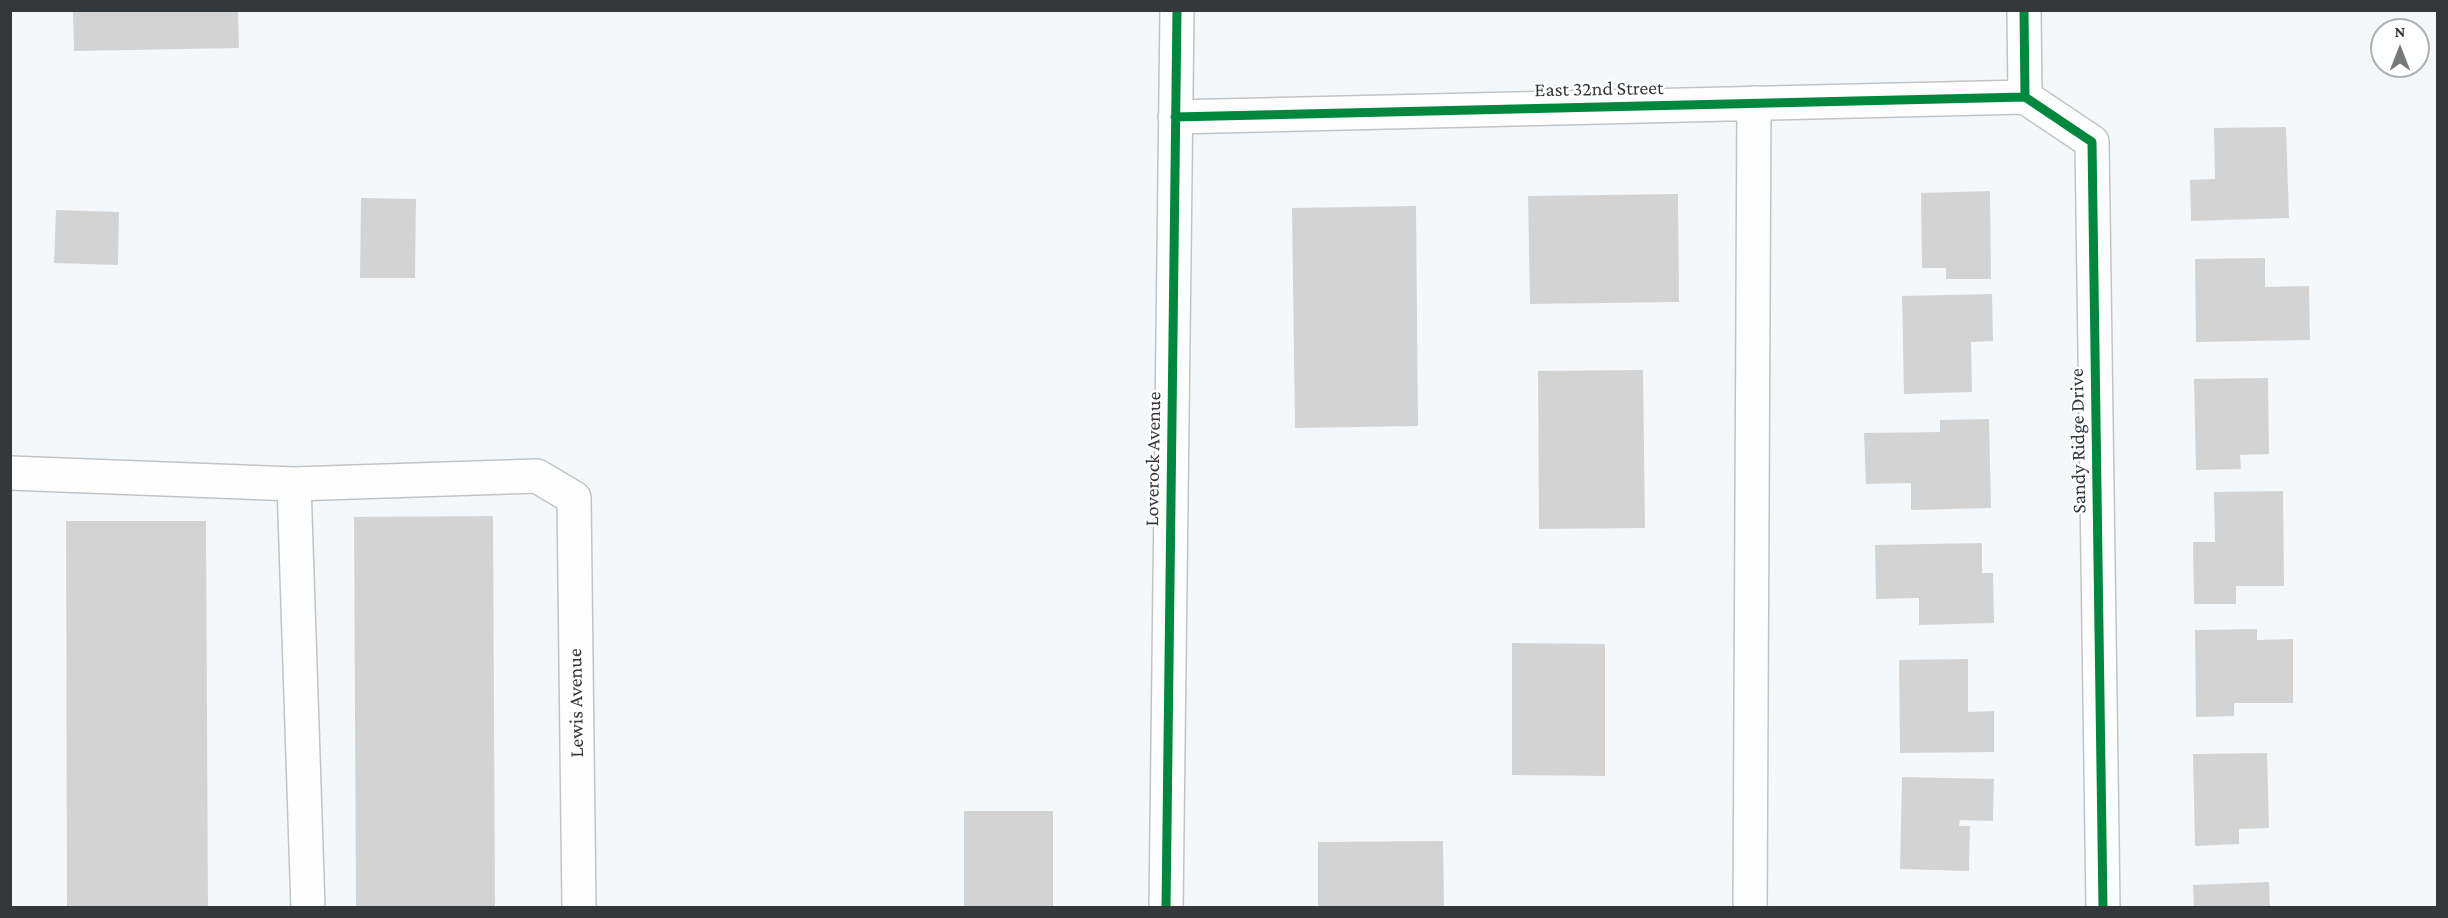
<!DOCTYPE html>
<style>
body{margin:0}
#map{position:relative;width:2448px;height:918px;overflow:hidden;background:#f5f8fb;font-family:"Crimson Pro",serif}
canvas{display:block}
.frame{position:absolute;inset:0;border:12px solid #35383b;pointer-events:none}
.north{position:absolute;left:2370px;top:18px;width:60px;height:60px;box-sizing:border-box;background:#fff;border:2px solid #aeafb1;border-radius:50%;rotate:0deg;font-size:16px;font-weight:700;line-height:24px;text-align:center;color:#35383b}
.north::after{content:'';display:block;margin:auto;width:21px;height:27px;background:#787b7e;clip-path:polygon(50% 0,100% 100%,50% 72%,0 100%)}
</style>
<div id="map">
<canvas width="2448" height="918"></canvas>
<div class="frame"></div>
<div class="north">N</div>
</div>
<script>
const context = document.querySelector('canvas').getContext('2d');
context.lineJoin = 'round';
function fillPath(path, color) { context.fillStyle = color; context.fill(path, 'evenodd'); }
const toPath = rows => new Path2D(rows.map(r => 'M' + r).join(''));
function trace(path, color, width, dash) { context.strokeStyle = color; context.lineWidth = width; context.lineCap = dash ? 'butt' : 'round'; context.setLineDash(dash || []); context.stroke(path); }
function drawText(font, color, halo, rows, align = 'center') {
  context.font = font + ' "Crimson Pro",serif'; context.lineWidth = 4.5; context.setLineDash([]); context.textBaseline = 'middle'; context.strokeStyle = halo; context.fillStyle = color; for (const [text, x, y, turn = 0] of rows) {
    context.save(); context.translate(x, y); context.rotate((+turn || 0) * Math.PI / 180); context.textAlign = isNaN(turn) ? turn : align; if (halo) context.strokeText(text, 0, 0); context.fillText(text, 0, 0); context.restore();
  }
}
const building = toPath([
 [73,10,238,10,239,48,74,51],
 [2286,127,2289,218,2191,221,2190,180,2215,179,2214,128],
 [1990,191,1991,279,1946,279,1946,268,1922,268,1921,193],
 [1678,194,1679,302,1530,304,1528,196],
 [361,198,416,199,415,278,360,278],
 [1416,206,1418,426,1295,428,1292,208],
 [56,210,119,212,118,265,54,263],
 [2265,258,2265,287,2309,286,2310,340,2196,342,2195,259],
 [1992,294,1993,341,1971,342,1972,392,1904,394,1902,296],
 [1643,370,1645,528,1539,529,1538,371],
 [2268,378,2269,454,2240,455,2241,469,2196,470,2194,379],
 [1989,419,1991,508,1911,510,1911,483,1866,484,1864,433,1940,432,1940,420],
 [2283,491,2284,586,2236,586,2236,604,2194,604,2193,542,2215,542,2214,492],
 [493,516,495,908,356,908,354,517],
 [66,521,206,521,208,908,67,908],
 [1982,543,1982,573,1993,573,1994,623,1919,625,1919,598,1876,599,1875,545],
 [2257,629,2257,640,2293,639,2293,703,2234,703,2234,716,2196,717,2195,630],
 [1512,643,1605,644,1605,776,1512,775],
 [1968,659,1968,712,1994,711,1994,752,1900,753,1899,660],
 [2267,753,2269,828,2239,829,2239,844,2195,846,2193,754],
 [1902,777,1994,779,1993,821,1960,820,1959,826,1970,826,1969,871,1900,869],
 [964,811,1053,811,1053,908,964,908],
 [1443,841,1444,908,1318,908,1318,842],
 [2269,882,2270,908,2194,908,2193,885]
]);
const minor = toPath([
 [2024,10,2025,97,2092,142,2103,908],
 [1175,117,2025,97],
 [10,473,294,484,308,908],
 [294,484,537,476,574,498,579,908],
 [1166,908,1177,10],
 [1750,908,1754,103]
]);
const cycleway = toPath([
 [2024,10,2025,97,2092,142,2103,908],
 [1175,117,2025,97],
 [1166,908,1177,10]
]);
const streetNames = [
 ["East 32nd Street",1599,89,-1],
 ["Sandy Ridge Drive",2078,441,-91],
 ["Loverock Avenue",1153,459,-89],
 ["Lewis Avenue",576,703,-91]
];
fillPath(building, '#d3d3d3');
trace(minor, '#c1c4c6', 36);
trace(minor, '#fefefe', 33);
trace(cycleway, '#00873e', 9);
drawText('20px', '#35383b', '#fff', streetNames);
</script>
